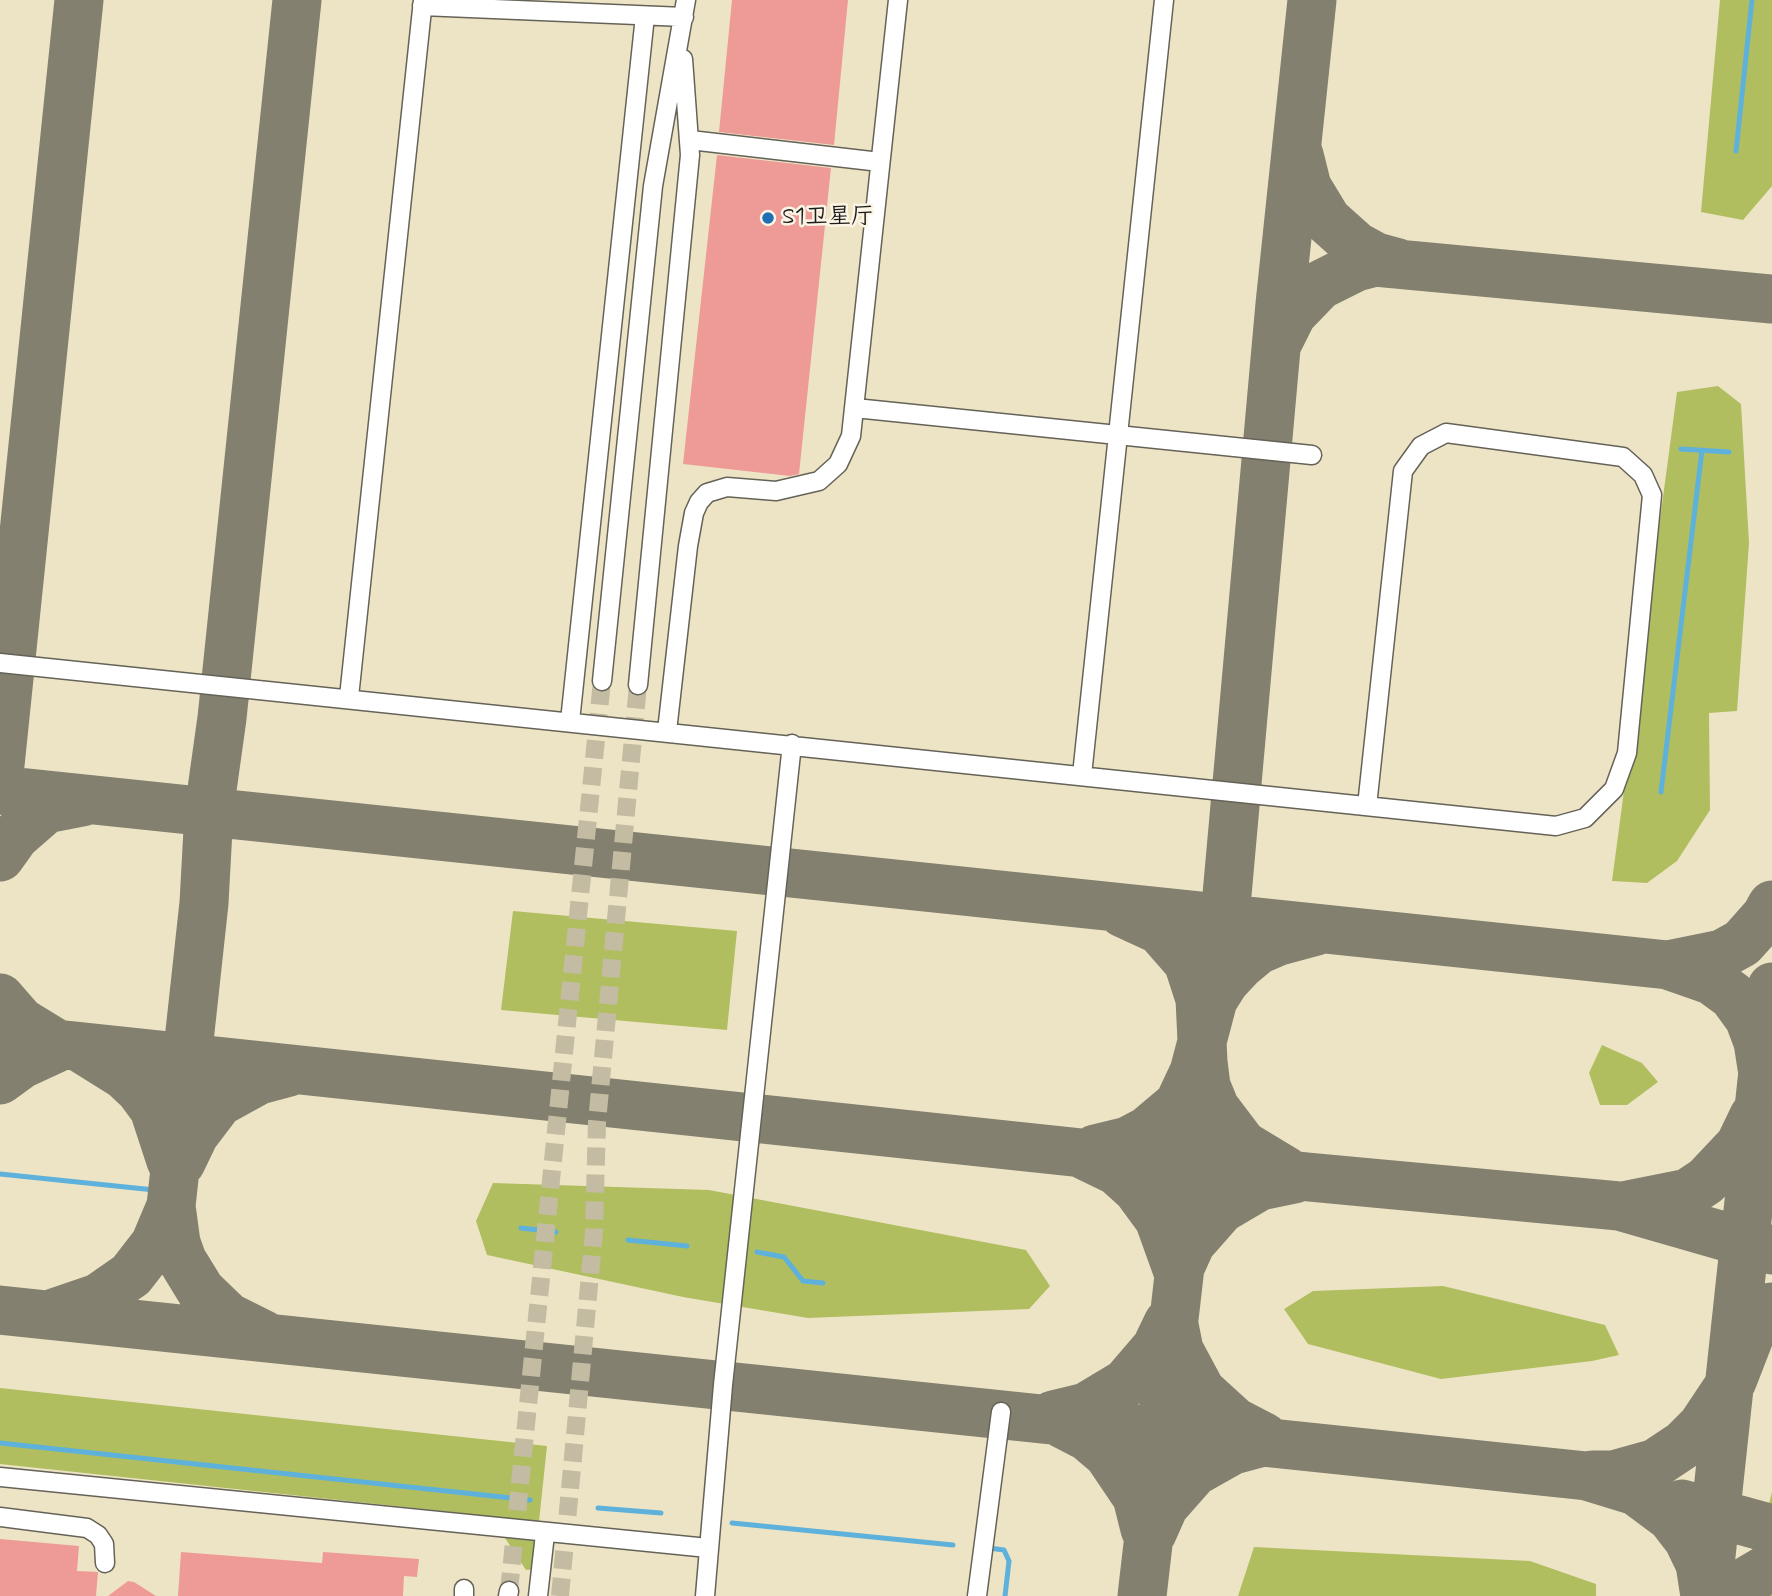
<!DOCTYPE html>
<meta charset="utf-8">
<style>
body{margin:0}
canvas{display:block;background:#ede4c5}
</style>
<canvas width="1772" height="1596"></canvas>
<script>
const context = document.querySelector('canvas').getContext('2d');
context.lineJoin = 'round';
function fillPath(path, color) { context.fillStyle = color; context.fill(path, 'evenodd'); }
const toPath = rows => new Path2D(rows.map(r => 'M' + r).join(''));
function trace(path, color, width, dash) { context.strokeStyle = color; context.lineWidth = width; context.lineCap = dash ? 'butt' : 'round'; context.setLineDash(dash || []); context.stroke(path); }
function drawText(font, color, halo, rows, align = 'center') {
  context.font = font + ' Mynerve,"LXGW WenKai TC",sans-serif'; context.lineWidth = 5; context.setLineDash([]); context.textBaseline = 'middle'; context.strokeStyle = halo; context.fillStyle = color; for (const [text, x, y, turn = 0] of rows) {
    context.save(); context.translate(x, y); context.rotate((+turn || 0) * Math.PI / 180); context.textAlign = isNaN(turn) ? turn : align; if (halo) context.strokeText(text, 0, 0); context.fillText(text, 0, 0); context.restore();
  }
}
const green = toPath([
 [1720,0,1772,0,1772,186,1743,220,1701,212],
 [1718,386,1741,404,1749,543,1737,711,1709,713,1710,810,1677,861,1647,883,1612,881,1677,392],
 [513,911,737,931,727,1030,501,1010],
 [1602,1045,1642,1063,1658,1082,1627,1105,1600,1105,1589,1073],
 [493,1183,709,1190,1026,1250,1050,1286,1029,1309,808,1318,683,1297,487,1255,476,1221],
 [1443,1286,1605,1325,1619,1355,1592,1361,1441,1379,1308,1344,1284,1309,1313,1291],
 [0,1388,547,1446,534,1569,526,1570,503,1535,486,1523,461,1513,0,1464],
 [1772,1492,1772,1596,1757,1596,1764,1524],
 [1254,1547,1530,1561,1596,1584,1596,1596,1238,1596]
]);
const stream = toPath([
 [1736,151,1752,0],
 [1681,449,1729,452],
 [1661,792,1702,450],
 [0,1174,164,1191],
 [521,1228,556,1232],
 [628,1240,687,1246],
 [757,1252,784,1257,803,1281,823,1283],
 [0,1443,530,1500],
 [598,1508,661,1513],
 [732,1523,953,1545],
 [989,1548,1004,1550,1009,1561,1005,1596]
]);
const taxiway = toPath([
 [1299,155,1307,187,1327,220,1356,246,1376,257,1398,263],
 [1278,342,1292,314,1320,285,1356,267,1375,262,1772,299],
 [0,765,79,0],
 [0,790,1668,965,1711,980,1733,996,1749,1018,1758,1042,1763,1074],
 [0,857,15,836,46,809,82,802],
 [1123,913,1160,930,1188,962,1200,999,1203,1062,1206,1086,1215,1108,1243,1145,1286,1171],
 [1668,965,1722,954,1742,943,1766,916,1772,905],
 [0,998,21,1022,57,1044],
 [0,1038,1308,1177,1619,1206,1772,1250],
 [84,1050,124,1075,140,1090,154,1109,171,1161],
 [0,1080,22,1064,61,1046],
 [1095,1149,1128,1141,1147,1131,1179,1104,1194,1072,1213,1000,1225,981,1240,965,1258,950,1279,941,1316,931],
 [1084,1155,1117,1171,1137,1189,1159,1219,1177,1269],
 [181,1162,194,1135,219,1102,259,1080,289,1072],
 [1628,1205,1688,1193,1706,1181,1740,1145,1754,1116],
 [1182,1263,1191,1243,1221,1209,1260,1186,1294,1179],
 [0,1310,1587,1476,1636,1491,1671,1517,1688,1539,1700,1564,1705,1596],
 [54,1313,98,1298,131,1275,155,1244,171,1206],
 [1174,1325,1179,1350,1201,1391,1235,1422,1264,1437],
 [264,1335,228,1317,201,1291,182,1260,176,1243,171,1206,204,903,209,811,222,718,297,0],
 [1053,1415,1086,1407,1126,1383,1156,1348,1168,1323],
 [1059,1422,1088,1437,1108,1454,1137,1497,1145,1529],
 [1592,1475,1613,1475,1656,1463,1683,1445,1702,1426,1732,1381,1753,1327,1772,1307],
 [1682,1504,1772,1529],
 [1152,1533,1164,1506,1194,1472,1233,1450,1259,1443],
 [1708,1584,1772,987],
 [1142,1596,1192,1163,1202,1041,1225,917,1280,304,1312,0],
 [1731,1596,1750,1579,1772,1566]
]);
const building = toPath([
 [732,0,848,0,834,145,719,132],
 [717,155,831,168,799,474,790,476,683,464],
 [0,1539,79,1546,77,1571,98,1572,96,1596,0,1596],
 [181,1552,322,1563,323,1552,419,1559,417,1577,404,1576,403,1596,178,1596],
 [128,1581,134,1582,156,1596,108,1596]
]);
const minorTunnel = toPath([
 [509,1591,602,681],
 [560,1596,594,1232,597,1122,638,685]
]);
const minor = toPath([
 [422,6,684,17],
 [690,140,880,162],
 [855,408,1312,455],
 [0,663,1556,826,1585,818,1614,789,1627,753,1652,495,1643,475,1623,457,1446,433,1421,446,1403,471,1367,806],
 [602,681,653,186,686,0],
 [638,685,690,155,683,59],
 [349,697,423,0],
 [570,721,645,16],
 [667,731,688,546,694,513,699,502,707,493,727,487,776,491,819,481,838,464,851,436,898,0],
 [1082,775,1164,0],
 [0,1477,708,1548],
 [0,1517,87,1528,98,1535,104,1544,105,1563],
 [464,1596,464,1589],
 [508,1596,509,1591],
 [538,1596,545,1534],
 [705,1596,723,1385,792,744],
 [977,1596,1001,1412]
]);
const markers = [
 [768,218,7,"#1f6fb2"]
];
const poiNames = [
 ["S1卫星厅",782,218]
];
fillPath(green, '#b1be60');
trace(stream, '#5eb1da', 5);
trace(taxiway, '#848070', 49);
fillPath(building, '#ee9b97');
trace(minorTunnel, '#c3bca3', 18, [18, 9]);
trace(minor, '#656257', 21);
trace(minor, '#fff', 18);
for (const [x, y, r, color] of markers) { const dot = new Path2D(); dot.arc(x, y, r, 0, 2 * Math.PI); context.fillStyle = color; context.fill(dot); trace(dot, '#fcf5e5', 2.5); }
drawText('23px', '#1c1c1c', '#fcf5e5', poiNames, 'left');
</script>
